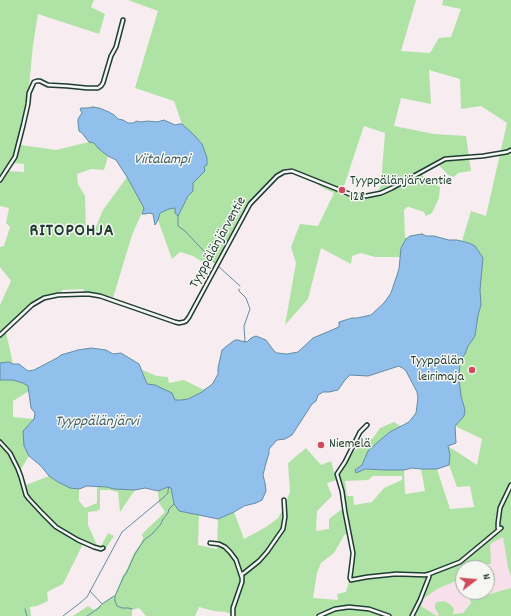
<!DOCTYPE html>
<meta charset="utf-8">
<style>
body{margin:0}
#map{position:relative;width:511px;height:616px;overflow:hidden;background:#f7ecef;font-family:Dekko,sans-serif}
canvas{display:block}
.north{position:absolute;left:455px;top:560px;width:40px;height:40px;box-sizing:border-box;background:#f6f6f2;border:1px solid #a0aca6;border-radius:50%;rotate:74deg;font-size:11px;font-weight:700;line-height:16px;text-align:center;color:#1f3d34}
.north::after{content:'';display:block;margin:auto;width:14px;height:18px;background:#d1495b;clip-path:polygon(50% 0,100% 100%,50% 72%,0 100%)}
</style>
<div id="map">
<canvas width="511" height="616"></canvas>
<div class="north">N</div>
</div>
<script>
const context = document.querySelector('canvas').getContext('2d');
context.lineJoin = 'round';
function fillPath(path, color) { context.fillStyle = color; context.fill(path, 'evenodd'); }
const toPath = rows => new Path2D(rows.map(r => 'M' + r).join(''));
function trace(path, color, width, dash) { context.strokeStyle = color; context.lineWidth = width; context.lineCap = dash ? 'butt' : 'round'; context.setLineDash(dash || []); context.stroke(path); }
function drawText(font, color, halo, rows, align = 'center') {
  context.font = font + ' Dekko,sans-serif'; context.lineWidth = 3; context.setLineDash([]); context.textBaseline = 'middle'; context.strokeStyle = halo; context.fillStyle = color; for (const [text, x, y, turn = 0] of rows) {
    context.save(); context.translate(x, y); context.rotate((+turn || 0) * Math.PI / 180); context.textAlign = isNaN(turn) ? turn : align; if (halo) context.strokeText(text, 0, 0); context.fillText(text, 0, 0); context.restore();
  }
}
const built = toPath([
 [503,536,508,568,511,576,511,588,486,595,482,592,487,592,487,568,470,568,490,544],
 [463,578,463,592,467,592,471,603,463,613,437,616,421,606,423,599,437,589]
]);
const green = toPath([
 [0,0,94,0,91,7,105,14,99,34,38,14,33,45,28,97,22,125,13,156,0,176],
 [128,0,416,0,401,51,430,53,439,38,451,37,461,9,442,5,443,0,511,0,511,576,508,568,503,537,490,544,491,564,471,565,470,568,463,568,463,578,437,589,423,599,421,606,437,616,439,615,435,608,435,604,437,602,444,601,450,604,452,606,454,609,453,614,463,613,471,603,467,592,482,592,486,595,511,588,511,616,237,616,225,612,214,611,199,607,195,616,146,616,139,608,132,610,132,616,73,616,88,606,94,610,103,603,115,595,123,575,127,569,134,553,141,543,143,538,142,534,165,512,159,503,158,491,168,487,171,488,174,504,179,511,199,515,198,545,217,549,218,519,234,512,244,539,266,527,278,518,283,509,290,492,288,463,306,448,321,465,331,461,335,475,338,474,354,451,373,438,380,428,394,422,402,427,390,432,365,460,362,465,356,469,385,470,404,470,405,494,425,491,421,469,437,469,450,509,474,507,470,486,457,487,449,465,450,455,448,446,477,465,482,439,455,426,464,415,465,410,461,396,459,380,460,360,465,354,468,346,475,336,478,315,481,305,480,290,483,258,469,243,462,241,471,211,486,216,507,123,481,106,461,109,460,79,429,70,431,104,401,98,394,126,434,134,466,136,471,171,458,173,454,177,448,175,438,164,420,174,440,187,439,198,432,213,426,216,424,212,409,207,407,207,404,210,405,236,406,239,401,248,400,257,375,257,361,253,352,256,351,264,321,248,308,299,285,325,296,263,291,247,300,224,318,226,334,193,323,188,293,168,285,169,276,174,244,209,215,264,211,260,207,265,193,256,180,252,172,259,158,220,160,213,169,209,182,207,188,196,193,191,193,183,197,178,186,128,182,124,174,101,135,88,158,11],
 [364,126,385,133,381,184,377,196,359,198,341,195],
 [373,476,402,476,402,480,384,488,372,502,354,505,353,496,347,496,345,481,368,480],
 [337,480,341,494,342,509,329,519,329,529,316,531,317,511,332,496,327,483],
 [345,534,350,534,354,558,351,574,346,592,337,594,338,600,313,598,317,573,321,563,334,553],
 [89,142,94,142,99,149,108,156,104,170,91,169,77,174,78,184,85,196,86,231,92,236,103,210,127,177,144,208,132,235,113,298,93,292,85,293,83,289,62,290,61,293,44,295,38,298,31,303,5,328,13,364,9,362,0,363,0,305,11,281,0,267,0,247,4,246,10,227,6,223,9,208,0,206,0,183,8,171,24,172,24,164,13,163,17,156,21,145,56,150],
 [142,370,157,376,168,377,169,383,184,380,204,390,203,392,188,399,181,400,175,400,155,385,147,384],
 [0,380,13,380,23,383,28,386,29,391,13,401,13,417,34,419,23,431,24,446,29,456,21,469,26,485,49,476,58,482,70,487,79,489,79,501,85,508,97,503,97,487,107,487,114,489,135,490,120,512,118,492,110,490,100,490,100,509,97,511,88,512,88,525,97,545,101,546,108,533,114,536,106,548,102,551,83,544,63,584,49,591,47,593,48,601,37,606,30,607,31,616,0,616]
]);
const water = toPath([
 [93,107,99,108,109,112,114,115,118,119,123,120,128,123,133,123,137,121,140,122,148,121,157,122,164,120,175,125,179,124,182,124,195,136,202,144,207,158,207,165,204,167,205,171,193,183,193,191,188,196,178,216,175,213,175,208,169,209,160,213,158,220,155,225,153,214,149,213,145,214,142,214,144,208,127,177,116,160,108,156,99,149,94,143,89,142,82,133,79,131,78,123,78,119,82,113,80,109,81,108,88,108,93,107],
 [422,234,426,236,434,236,449,240,457,240,469,243,475,246,483,258,480,290,481,305,478,315,475,336,468,346,465,354,460,361,459,380,461,396,465,410,464,416,455,426,456,443,448,446,450,455,449,465,437,469,421,469,412,468,404,470,385,470,365,469,356,473,355,470,362,465,368,451,379,441,390,432,409,422,416,413,418,398,417,392,406,371,404,369,399,366,368,376,350,375,345,380,338,390,329,392,323,392,318,395,316,401,312,404,292,435,285,439,277,440,269,449,269,453,266,463,263,475,265,483,266,491,262,500,256,503,244,506,234,512,218,519,199,515,179,511,174,504,171,488,168,487,158,491,145,488,135,490,114,489,107,487,87,486,79,489,70,488,58,482,49,476,41,466,29,456,24,446,23,431,34,419,35,413,31,408,28,386,23,383,13,380,0,380,0,363,9,362,13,364,19,364,28,371,34,370,57,358,61,355,78,350,91,348,106,350,113,354,121,353,139,364,147,384,155,385,172,393,175,400,181,400,188,399,202,392,204,390,210,386,213,383,218,374,218,368,222,350,228,345,235,340,238,340,241,341,247,342,251,338,256,336,266,340,274,351,277,353,287,354,298,352,313,338,339,327,339,322,352,318,357,318,371,315,384,303,391,293,399,269,401,248,406,239,410,236,422,234]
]);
const stream = toPath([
 [178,216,178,226,185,231,214,262],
 [218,266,240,286],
 [239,289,239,291,246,298,250,309,244,326,245,342],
 [90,591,102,604,114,596],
 [25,609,27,616],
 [132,609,128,608,122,608,117,606,115,601,115,596,124,576,126,574,130,565,135,554,144,540,152,534,161,524,163,519,168,513,169,509,174,504],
 [63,616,80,603,87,597,122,532,164,497,168,493,168,490,169,487],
 [87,616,99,608,101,605]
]);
const minor = toPath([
 [0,180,15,157,23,126,28,104,29,93,34,82,37,81,40,81,48,85,67,86,87,88,98,88,101,86,103,83,111,56,116,47,123,20],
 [0,335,32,305,44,298,58,295,88,294,100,296,175,322,179,323,184,322,186,321,189,317,250,204,277,176,284,172,292,171,352,195,366,196,381,193,392,188,445,159,483,156,507,152,511,150],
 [367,425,360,432,345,462,337,474,342,491,345,512,353,553,352,562,350,578,351,580,367,577,396,574,425,575,429,574,460,562,501,528,498,528,498,523,500,508,511,485],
 [0,442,10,453,18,469,21,477,26,495,29,499,42,513,56,527,78,540,94,547,101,549,103,548],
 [210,543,219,544,225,547,230,552,236,560,242,578],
 [233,616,233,608,242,582,242,574,244,573,259,561,267,552,283,529,285,517,284,500],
 [319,616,335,609,349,607,369,609,389,616],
 [412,616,420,600,429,577,429,574]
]);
const markers = [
 [342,190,4,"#d1495b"],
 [472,370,4,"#d1495b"],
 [321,445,4,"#d1495b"]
];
const poiNames = [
 ["Tyyppälänjärventie",350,182],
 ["128",350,198],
 ["Tyyppälän",464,362,"right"],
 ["leirimaja",464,378,"right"],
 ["Niemelä",329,445]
];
const streetNames = [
 ["Tyyppälänjärventie",219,243,-61]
];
const waterNames = [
 ["Viitalampi",162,161],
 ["Tyyppälänjärvi",97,423]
];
const districtNames = [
 ["RITOPOHJA",72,233]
];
fillPath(built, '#f8e0eb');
fillPath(green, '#afe3a5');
fillPath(water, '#91c0ec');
trace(water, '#638ca2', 1);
trace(stream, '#638ca2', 1);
trace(minor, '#1f3d34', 5.5);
trace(minor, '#f6f6f2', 2.5);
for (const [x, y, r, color] of markers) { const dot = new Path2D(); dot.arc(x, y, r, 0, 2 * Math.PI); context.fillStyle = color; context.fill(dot); trace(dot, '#f6f6f2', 1.5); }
drawText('14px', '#1f3d34', '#f6f6f2', poiNames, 'left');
drawText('14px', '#1f3d34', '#f6f6f2', streetNames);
drawText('italic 15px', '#3c5e62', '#f6f6f2', waterNames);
context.letterSpacing = '1px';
drawText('bold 18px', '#1f3d34', '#f6f6f2', districtNames);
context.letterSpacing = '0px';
</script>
